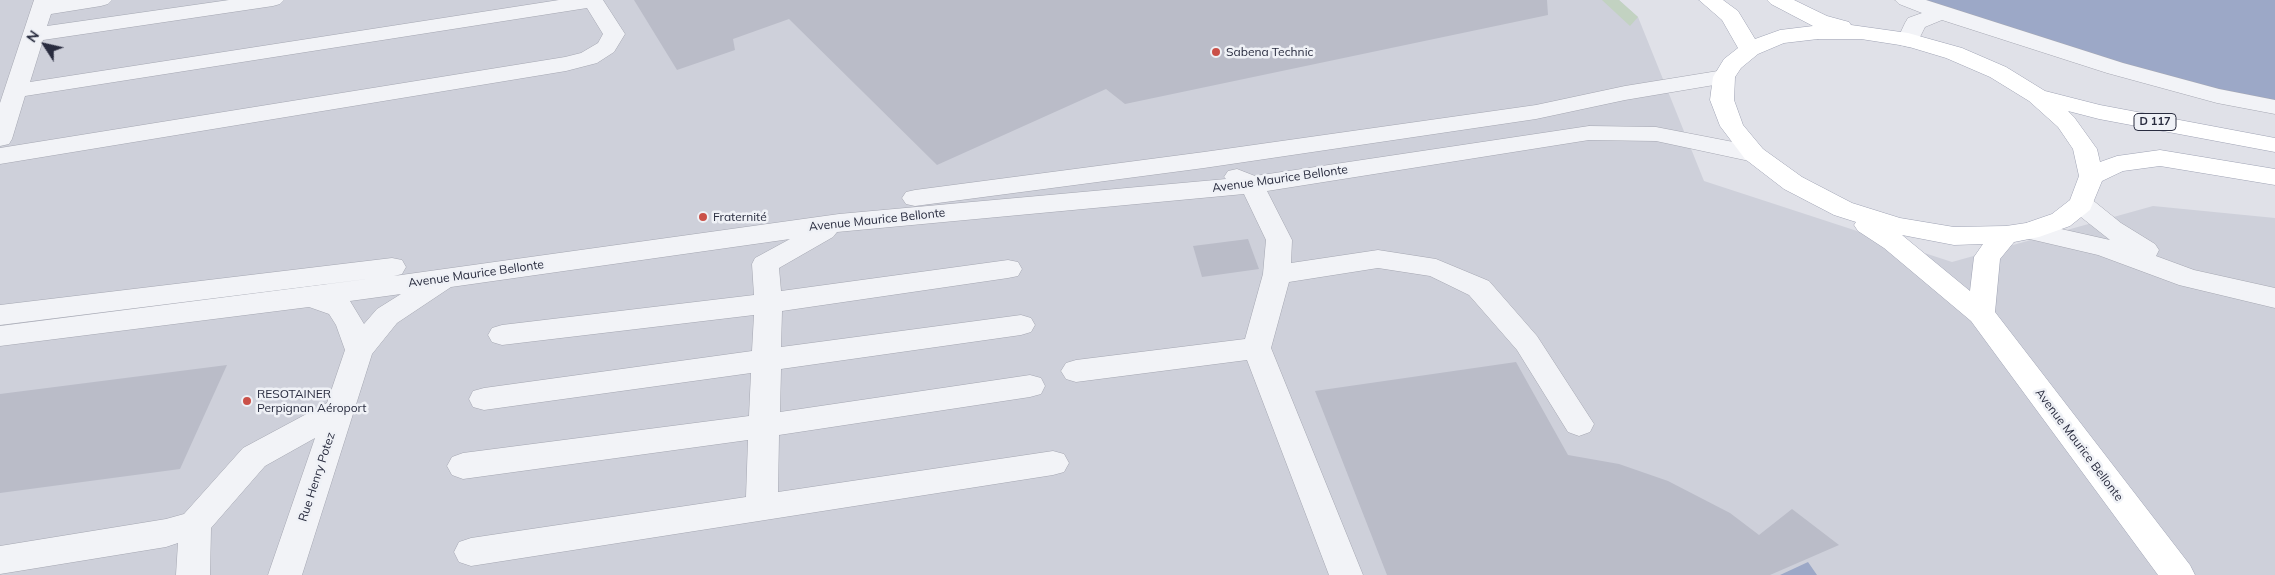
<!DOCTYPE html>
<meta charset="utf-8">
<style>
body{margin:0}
#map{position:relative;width:2275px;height:575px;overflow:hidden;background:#e0e1e8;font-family:Mulish,sans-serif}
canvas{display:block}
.north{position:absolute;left:20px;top:20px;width:50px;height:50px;-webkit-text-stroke:4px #eff1f6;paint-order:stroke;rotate:305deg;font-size:14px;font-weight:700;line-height:20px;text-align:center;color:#292c3f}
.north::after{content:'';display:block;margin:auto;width:18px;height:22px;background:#292c3f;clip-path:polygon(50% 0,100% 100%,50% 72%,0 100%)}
</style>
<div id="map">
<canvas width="2275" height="575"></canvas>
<div class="north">N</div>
</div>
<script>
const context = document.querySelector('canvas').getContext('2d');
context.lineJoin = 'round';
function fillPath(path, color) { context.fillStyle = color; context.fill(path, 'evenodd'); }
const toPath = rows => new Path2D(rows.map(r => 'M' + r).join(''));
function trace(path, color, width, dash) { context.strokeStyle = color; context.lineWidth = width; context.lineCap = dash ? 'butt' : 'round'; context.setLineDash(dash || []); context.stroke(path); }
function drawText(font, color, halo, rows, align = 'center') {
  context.font = font + ' Mulish,sans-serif'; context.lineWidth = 5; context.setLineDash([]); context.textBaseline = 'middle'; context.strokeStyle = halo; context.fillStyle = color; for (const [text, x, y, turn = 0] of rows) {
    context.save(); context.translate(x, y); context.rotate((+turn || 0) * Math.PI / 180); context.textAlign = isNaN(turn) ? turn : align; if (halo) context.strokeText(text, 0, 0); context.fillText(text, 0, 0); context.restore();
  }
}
const built = toPath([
 [0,0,1619,0,1638,17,1704,181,1952,262,2153,206,2275,218,2275,575,0,575]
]);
const green = toPath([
 [1602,0,1619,0,1638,17,1630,26]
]);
const water = toPath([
 [1919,0,2275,0,2275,109,2016,36],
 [1808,562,1817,575,1780,575]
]);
const building = toPath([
 [634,0,1547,0,1548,15,1125,104,1106,89,937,165,789,19,733,39,735,50,677,70],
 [1248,239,1259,269,1202,277,1193,246],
 [1516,362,1568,455,1619,464,1668,481,1730,513,1759,535,1792,509,1839,545,1770,575,1387,575,1315,391],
 [227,365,180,469,0,493,0,394]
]);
const minor = toPath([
 [34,0,112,0,108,4,101,6,51,14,47,26,229,0,284,0,280,4,273,6,43,40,30,82,559,0,603,0,625,34,614,52,597,63,566,71,0,164,0,148,565,57,581,53,598,43,603,34,587,8,25,96,12,139,9,144,0,146,0,103,34,0],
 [1895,0,1926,0,2123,63,2219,89,2275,100,2275,114,2217,103,2107,73,1942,20,1925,27,1916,45,1908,47,1900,45,1897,40,1905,23,1908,18,1922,13,1899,4,1895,0],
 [1724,70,1732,72,1735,77,1732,82,1625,100,1536,119,1204,168,915,206,906,204,902,198,906,192,915,190,1204,152,1536,105,1625,86,1724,70],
 [1589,126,1656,127,1754,146,1763,149,1766,154,1763,159,1754,162,1656,141,1589,140,1267,191,1292,240,1291,263,1378,250,1436,259,1489,281,1537,336,1594,424,1590,432,1579,436,1568,432,1517,350,1469,295,1430,276,1378,268,1289,282,1271,348,1363,575,1329,575,1247,360,1076,382,1066,379,1061,371,1066,363,1076,360,1245,339,1263,274,1266,240,1244,194,837,232,833,237,779,268,781,291,1008,260,1018,262,1022,269,1018,276,1008,278,782,311,781,347,1021,315,1031,318,1035,325,1031,332,1021,335,781,369,780,412,1030,375,1041,378,1045,386,1041,394,1030,397,779,435,778,492,1053,451,1064,454,1069,463,1064,472,1053,475,471,566,459,562,454,552,459,542,471,538,746,497,748,440,463,479,452,475,447,466,452,457,463,453,749,416,751,373,484,410,473,407,469,399,473,391,484,388,752,351,754,315,502,345,492,342,488,335,492,328,502,325,754,295,752,264,755,258,790,239,451,287,397,323,372,354,302,575,268,575,315,438,265,466,211,528,210,575,176,575,178,543,166,547,0,574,0,546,166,519,184,514,243,448,327,403,345,350,336,325,329,314,309,307,0,346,0,326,375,278,0,325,0,305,392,258,402,260,406,267,402,274,394,276,839,214,1226,179,1224,177,1228,171,1237,169,1255,176,1589,126],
 [401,294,377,309,364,324,350,301,401,294],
 [2081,196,2090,198,2121,223,2155,244,2159,250,2156,256,2194,270,2275,288,2275,308,2179,285,2098,255,2021,237,2017,231,2021,225,2030,222,2110,240,2072,210,2068,204,2072,198,2081,196]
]);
const major = toPath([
 [1699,0,1723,0,1738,11,1755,39,1780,30,1813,26,1771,4,1767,0,1794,0,1827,16,1849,22,1851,25,1908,33,1962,48,2006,67,2045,91,2100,105,2275,138,2275,152,2099,119,2068,111,2074,117,2097,149,2100,162,2117,156,2160,150,2275,169,2275,185,2160,166,2123,171,2102,181,2090,210,2070,226,2039,237,2014,242,2000,259,1995,312,2190,565,2195,575,2158,575,1971,321,1884,248,1858,231,1854,225,1856,222,1834,215,1784,189,1745,159,1720,126,1710,100,1713,77,1724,59,1738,48,1722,20,1699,0],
 [1818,39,1861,39,1906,46,1946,58,1990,77,2029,101,2058,127,2073,149,2079,176,2070,200,2052,214,2026,223,2006,226,1954,227,1900,218,1852,203,1802,177,1763,149,1743,125,1734,100,1735,77,1741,68,1758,54,1784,43,1818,39],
 [1902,235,1954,245,1983,244,1974,257,1970,291,1902,235]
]);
const markers = [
 [1216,52,5,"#ca5048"],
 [703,217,5,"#ca5048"],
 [247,401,5,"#ca5048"]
];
const shields = [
 [2155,122,42]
];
const shieldNames = [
 ["D 117",2155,122]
];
const poiNames = [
 ["Sabena Technic",1226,52],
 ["Fraternité",713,217],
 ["RESOTAINER",257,394],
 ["Perpignan Aéroport",257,408]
];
const streetNames = [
 ["Avenue Maurice Bellonte",1280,179,-8],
 ["Avenue Maurice Bellonte",877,220,-6],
 ["Avenue Maurice Bellonte",476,274,-8],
 ["Avenue Maurice Bellonte",2079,445,53],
 ["Rue Henry Potez",317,477,-72]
];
fillPath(built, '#ced0da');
fillPath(green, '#c2d2c1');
fillPath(water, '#9ca8c7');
fillPath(building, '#babcc8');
trace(minor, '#a5a7b2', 1);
trace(major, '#9fa3b4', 1);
fillPath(minor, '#f2f3f7');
fillPath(major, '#fff');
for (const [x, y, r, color] of markers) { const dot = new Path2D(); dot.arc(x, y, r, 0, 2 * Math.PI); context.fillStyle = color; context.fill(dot); trace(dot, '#eff1f6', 2); }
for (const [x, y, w] of shields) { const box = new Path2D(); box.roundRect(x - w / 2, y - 8.5, w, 17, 4); context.fillStyle = '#eff1f6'; context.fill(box); trace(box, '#292c3f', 1); }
drawText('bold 11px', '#292c3f', null, shieldNames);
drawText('12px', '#292c3f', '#eff1f6', poiNames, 'left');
drawText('12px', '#292c3f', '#eff1f6', streetNames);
</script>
